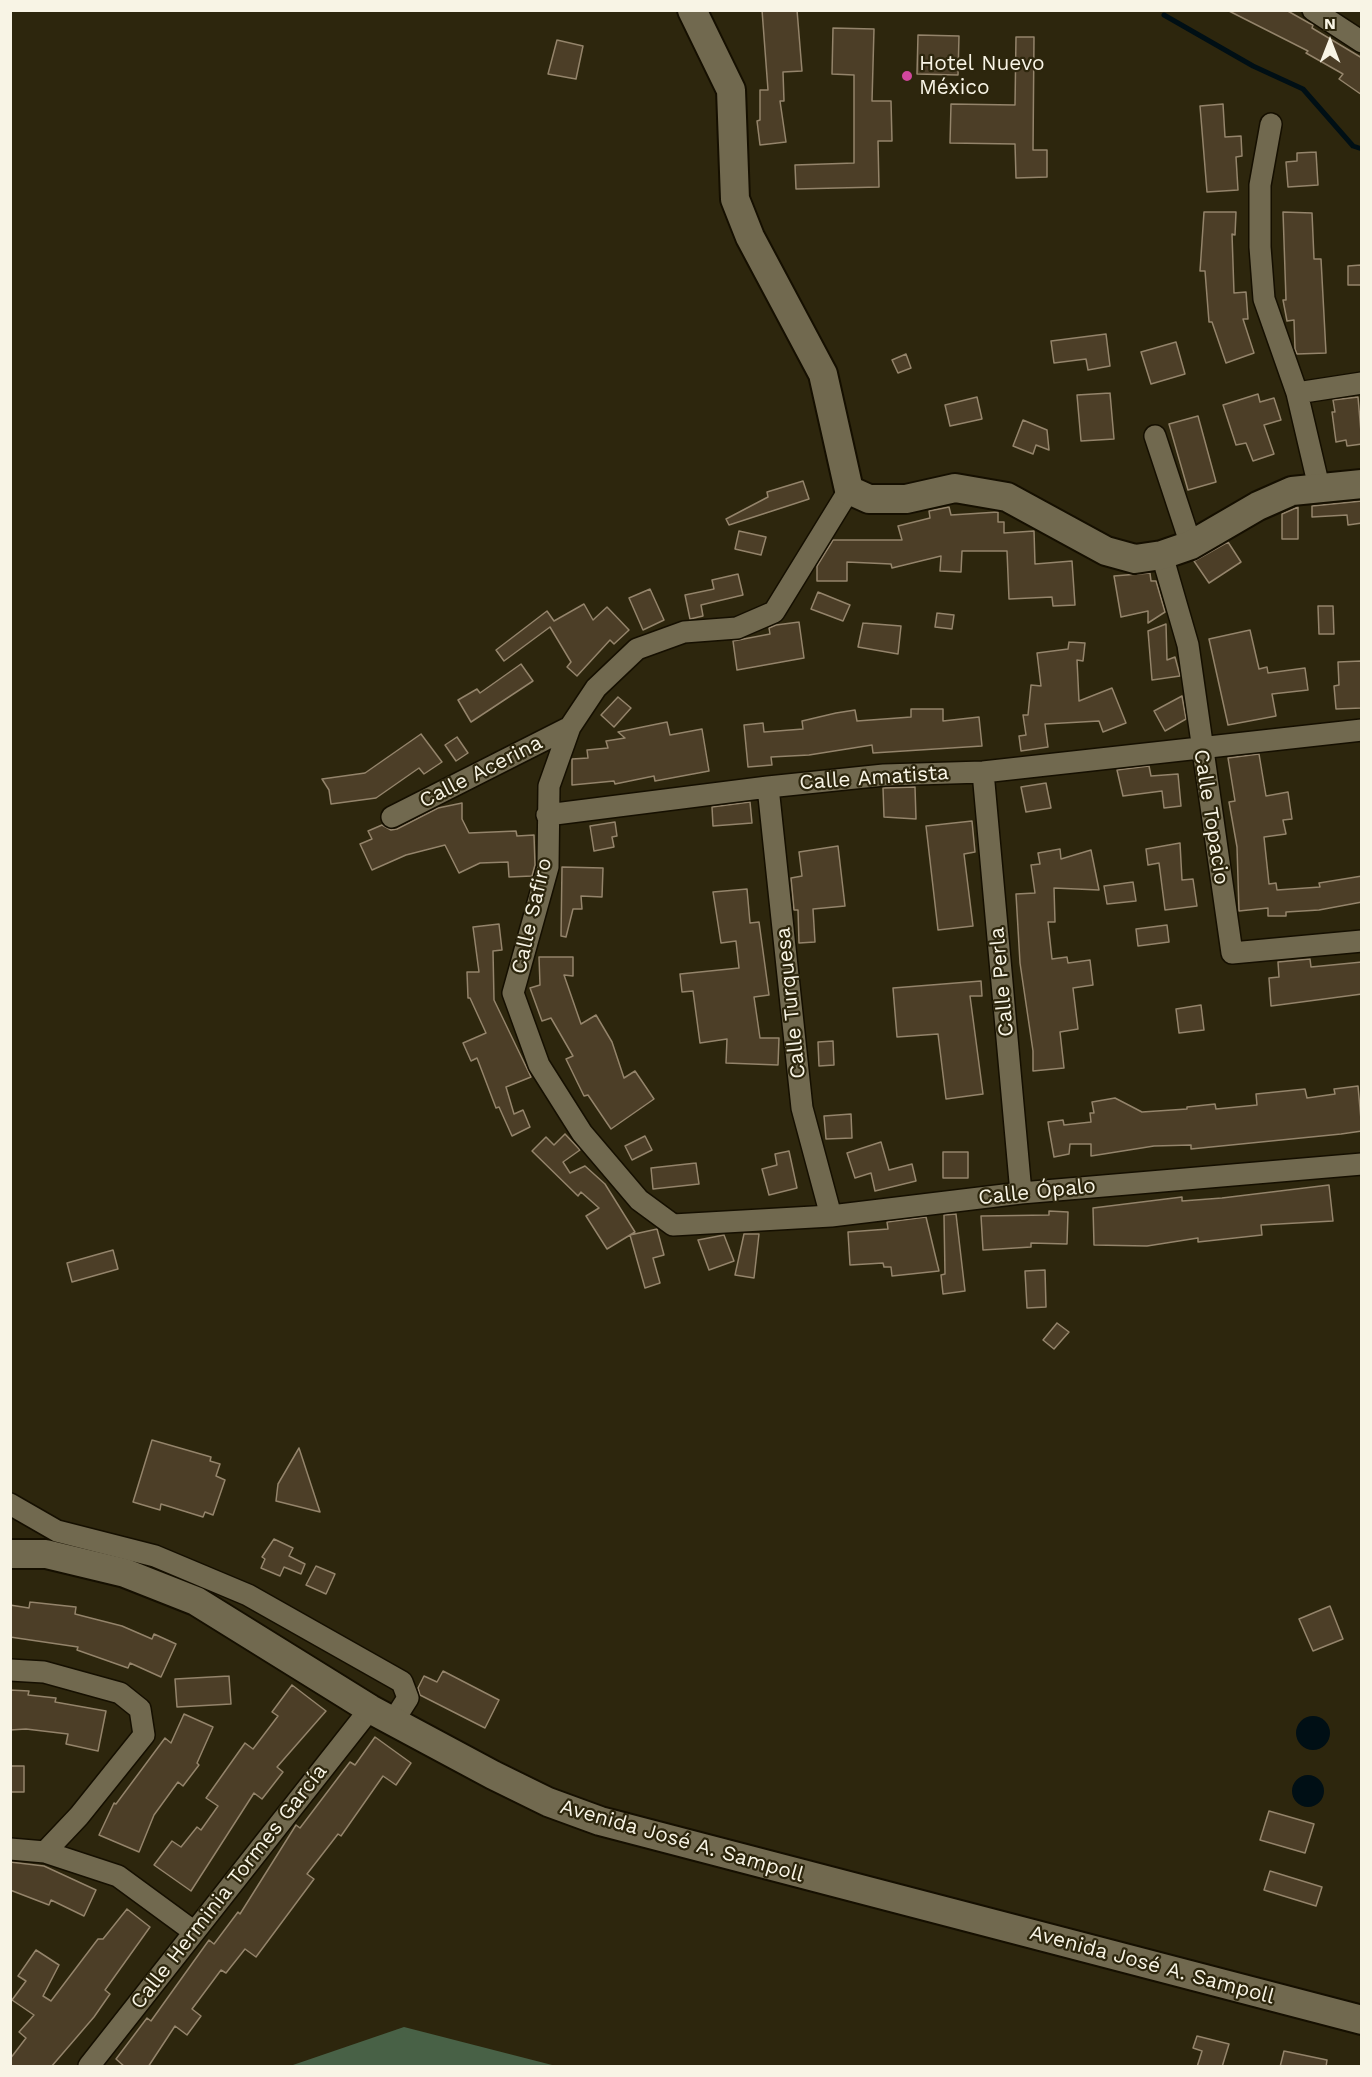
<!DOCTYPE html>
<meta charset="utf-8">
<style>
body{margin:0}
#map{position:relative;width:1372px;height:2077px;overflow:hidden;background:#2d260d;font-family:"Work Sans",sans-serif}
canvas{display:block}
.frame{position:absolute;inset:0;border:12px solid #f8f4e5;pointer-events:none}
.north{position:absolute;left:1300px;top:12px;width:60px;height:60px;-webkit-text-stroke:4px #2d260d;paint-order:stroke;rotate:0deg;font-size:16px;font-weight:700;line-height:24px;text-align:center;color:#f8f4e5}
.north::after{content:'';display:block;margin:auto;width:21px;height:27px;background:#f8f4e5;clip-path:polygon(50% 0,100% 100%,50% 72%,0 100%)}
</style>
<div id="map">
<canvas width="1372" height="2077"></canvas>
<div class="frame"></div>
<div class="north">N</div>
</div>
<script>
const context = document.querySelector('canvas').getContext('2d');
context.lineJoin = 'round';
function fillPath(path, color) { context.fillStyle = color; context.fill(path, 'evenodd'); }
const toPath = rows => new Path2D(rows.map(r => 'M' + r).join(''));
function trace(path, color, width, dash) { context.strokeStyle = color; context.lineWidth = width; context.lineCap = dash ? 'butt' : 'round'; context.setLineDash(dash || []); context.stroke(path); }
function drawText(font, color, halo, rows, align = 'center') {
  context.font = font + ' "Work Sans",sans-serif'; context.lineWidth = 4.5; context.setLineDash([]); context.textBaseline = 'middle'; context.strokeStyle = halo; context.fillStyle = color; for (const [text, x, y, turn = 0] of rows) {
    context.save(); context.translate(x, y); context.rotate((+turn || 0) * Math.PI / 180); context.textAlign = isNaN(turn) ? turn : align; if (halo) context.strokeText(text, 0, 0); context.fillText(text, 0, 0); context.restore();
  }
}
const forest = toPath([
 [404,2027,556,2066,290,2066]
]);
const water = toPath([
 '1296 1733a17 17 0 1 1 34 0a17 17 0 1 1-34 0Z',
 '1292 1791a16 16 0 1 1 32 0a16 16 0 1 1-32 0Z'
]);
const stream = toPath([
 [1164,15,1253,66,1303,89,1353,146,1362,149]
]);
const building = toPath([
 [762,10,797,10,802,71,783,72,784,101,780,101,786,142,760,145,757,121,760,120,760,90,768,90,762,10],
 [1227,10,1286,10,1309,23,1313,25,1312,28,1362,58,1362,95,1339,79,1343,74,1306,53,1308,51,1227,10],
 [833,28,874,29,872,101,891,101,892,141,878,141,879,187,796,189,795,165,854,163,854,75,832,74,833,28],
 [918,35,959,36,958,75,917,74,918,35],
 [1016,37,1034,37,1033,150,1047,150,1047,177,1016,178,1015,144,950,143,951,104,1015,105,1016,37],
 [557,40,583,46,576,79,548,74,557,40],
 [1223,104,1225,137,1241,136,1242,156,1236,157,1238,190,1207,192,1200,106,1223,104],
 [1316,152,1318,185,1288,187,1286,162,1297,161,1297,153,1316,152],
 [1204,212,1236,212,1235,235,1232,234,1234,293,1246,292,1248,319,1243,319,1254,353,1226,363,1212,322,1209,322,1205,271,1200,271,1204,212],
 [1283,212,1312,213,1314,259,1321,259,1326,353,1297,354,1295,349,1294,320,1287,321,1283,300,1286,300,1283,212],
 [1361,265,1362,285,1348,285,1348,266,1361,265],
 [1106,334,1110,366,1088,370,1086,359,1054,363,1051,341,1106,334],
 [1176,342,1185,374,1151,384,1141,352,1176,342],
 [906,354,911,368,898,373,892,360,906,354],
 [1110,393,1114,439,1081,441,1077,395,1110,393],
 [1258,394,1260,402,1274,398,1281,420,1264,425,1274,454,1253,461,1246,443,1236,445,1223,405,1258,394],
 [977,397,982,419,950,426,945,405,977,397],
 [1358,397,1362,444,1347,446,1346,440,1336,442,1332,412,1335,412,1333,400,1358,397],
 [1198,416,1216,482,1188,490,1169,424,1198,416],
 [1023,420,1047,430,1049,450,1036,445,1033,454,1013,446,1023,420],
 [803,481,809,499,729,525,726,519,768,497,767,492,803,481],
 [1362,501,1362,523,1348,525,1347,515,1312,517,1312,506,1362,501],
 [949,507,951,515,998,512,998,522,1004,522,1004,533,1034,531,1035,564,1072,561,1075,605,1053,606,1052,597,1009,599,1007,551,962,551,961,572,940,571,941,556,892,568,891,564,847,562,847,581,817,581,817,566,833,540,902,540,898,526,930,518,929,511,949,507],
 [1298,507,1298,539,1282,539,1282,514,1298,507],
 [739,531,766,537,761,555,735,549,739,531],
 [1228,542,1241,562,1209,583,1194,561,1228,542],
 [1150,573,1151,581,1156,581,1165,612,1148,623,1148,611,1121,617,1114,576,1150,573],
 [738,574,743,595,701,605,703,616,690,619,685,595,714,589,712,580,738,574],
 [650,589,664,620,643,630,629,598,650,589],
 [818,592,850,605,843,621,811,609,818,592],
 [584,604,593,620,607,607,629,630,614,644,610,640,577,676,567,667,571,662,550,627,504,661,496,650,547,611,554,621,584,604],
 [1318,606,1333,606,1334,634,1319,634,1318,606],
 [937,613,954,615,952,629,935,627,937,613],
 [799,622,804,658,737,670,733,641,770,634,769,628,776,625,799,622],
 [863,623,901,626,898,654,858,647,863,623],
 [1166,624,1167,660,1175,657,1180,676,1152,680,1148,631,1166,624],
 [1250,630,1259,669,1267,667,1268,673,1305,668,1308,690,1272,694,1276,716,1228,725,1209,639,1250,630],
 [1069,642,1085,643,1083,661,1077,660,1079,701,1112,688,1126,723,1103,732,1099,721,1045,724,1048,747,1021,751,1019,736,1026,735,1023,715,1028,715,1031,685,1041,686,1037,653,1068,649,1069,642],
 [1361,661,1362,708,1336,709,1334,686,1339,685,1338,662,1361,661],
 [521,664,533,681,471,722,458,700,477,689,480,693,521,664],
 [1182,696,1186,719,1165,731,1154,711,1182,696],
 [618,697,631,708,614,727,601,715,618,697],
 [911,709,943,709,943,721,979,717,982,746,873,753,872,745,809,755,771,757,772,765,748,767,744,725,763,723,764,732,803,729,802,721,836,713,855,710,857,721,911,717,911,709],
 [667,722,670,735,702,729,709,771,655,781,654,776,615,784,614,781,572,785,572,759,588,758,587,750,608,748,606,741,625,738,618,732,667,722],
 [421,734,442,762,424,774,419,768,376,798,331,804,329,790,322,779,365,773,421,734],
 [457,737,468,753,456,761,445,745,457,737],
 [1259,754,1266,796,1288,792,1292,819,1283,820,1286,834,1264,837,1269,884,1276,883,1277,890,1320,887,1319,883,1362,876,1362,902,1319,910,1286,912,1286,916,1268,916,1268,908,1239,911,1237,847,1229,802,1235,801,1228,758,1259,754],
 [1149,766,1151,776,1178,774,1181,806,1164,808,1162,791,1123,796,1117,770,1149,766],
 [1046,783,1051,808,1026,812,1021,787,1046,783],
 [915,787,916,819,884,817,883,788,915,787],
 [750,802,752,823,713,826,712,807,750,802],
 [462,803,462,819,469,833,516,831,517,836,534,835,535,865,532,876,509,877,508,862,480,863,459,873,445,845,406,855,372,870,360,844,372,839,368,831,382,825,391,830,397,829,438,808,462,803],
 [972,821,975,852,964,854,973,926,938,930,926,826,972,821],
 [615,822,617,836,612,837,614,847,594,851,590,826,615,822],
 [1180,843,1182,880,1193,879,1197,906,1165,910,1159,863,1148,865,1146,849,1180,843],
 [838,846,845,906,813,909,815,942,799,943,798,910,794,910,791,878,802,876,799,852,838,846],
 [1060,849,1061,859,1091,850,1099,890,1054,888,1055,922,1048,922,1052,959,1067,957,1068,963,1090,960,1093,985,1073,988,1078,1029,1060,1032,1064,1068,1033,1071,1033,1051,1020,963,1016,894,1035,893,1031,865,1040,864,1038,853,1060,849],
 [562,867,603,868,602,897,581,896,582,909,573,909,566,937,561,936,562,867],
 [1133,882,1136,901,1107,904,1104,886,1133,882],
 [747,889,750,923,759,922,769,995,754,997,760,1038,779,1038,778,1065,726,1063,727,1039,700,1043,693,991,682,992,680,974,739,968,736,941,721,943,713,892,747,889],
 [499,924,502,950,493,951,494,1000,531,1077,506,1087,514,1114,523,1110,530,1127,512,1136,499,1107,496,1108,477,1058,471,1061,463,1043,486,1033,470,998,468,998,467,972,479,972,473,927,499,924],
 [1167,925,1169,942,1138,946,1136,929,1167,925],
 [539,957,573,957,573,976,564,975,581,1024,596,1015,612,1042,624,1078,635,1071,654,1099,611,1129,588,1095,584,1096,566,1059,573,1056,551,1018,542,1021,530,988,540,985,539,957],
 [1310,959,1311,967,1362,962,1362,994,1271,1006,1269,978,1279,977,1278,962,1310,959],
 [981,981,982,996,970,996,983,1094,946,1099,938,1034,897,1037,893,988,981,981],
 [1201,1005,1204,1030,1179,1033,1176,1009,1201,1005],
 [833,1041,834,1065,819,1066,818,1042,833,1041],
 [1358,1086,1362,1131,1341,1134,1191,1149,1191,1145,1154,1146,1091,1156,1091,1144,1070,1144,1069,1154,1054,1157,1049,1129,1048,1122,1063,1120,1064,1125,1091,1122,1090,1113,1094,1113,1092,1102,1115,1098,1142,1112,1187,1109,1187,1107,1215,1104,1216,1109,1257,1105,1256,1094,1305,1089,1307,1098,1335,1094,1334,1089,1358,1086],
 [851,1114,852,1138,826,1139,824,1116,851,1114],
 [565,1134,580,1150,563,1162,570,1173,585,1166,605,1184,635,1232,607,1249,586,1216,599,1208,581,1192,578,1196,532,1151,546,1137,554,1145,565,1134],
 [645,1136,652,1150,632,1160,625,1146,645,1136],
 [881,1142,889,1170,912,1164,916,1181,875,1191,871,1173,855,1178,847,1153,881,1142],
 [789,1151,797,1188,769,1195,762,1169,777,1165,775,1154,789,1151],
 [943,1152,968,1152,968,1178,943,1178,943,1152],
 [696,1163,699,1184,653,1189,651,1168,696,1163],
 [1329,1185,1333,1221,1261,1225,1262,1235,1198,1242,1198,1238,1147,1246,1094,1245,1093,1208,1182,1197,1182,1201,1222,1198,1329,1185],
 [1049,1211,1068,1212,1067,1244,1031,1243,1031,1247,983,1250,981,1216,1049,1215,1049,1211],
 [956,1214,965,1291,943,1294,941,1275,945,1274,944,1215,956,1214],
 [926,1217,939,1271,892,1276,891,1267,884,1267,883,1263,850,1265,848,1232,888,1229,887,1222,926,1217],
 [657,1229,664,1255,653,1258,660,1283,645,1288,630,1235,657,1229],
 [744,1234,759,1234,754,1278,735,1275,744,1234],
 [724,1235,734,1261,709,1270,698,1240,724,1235],
 [113,1250,118,1269,72,1282,67,1263,113,1250],
 [1045,1270,1046,1307,1027,1308,1025,1271,1045,1270],
 [1057,1323,1069,1332,1054,1349,1043,1340,1057,1323],
 [152,1440,211,1457,210,1461,220,1464,216,1476,225,1480,213,1515,205,1512,203,1517,161,1504,160,1510,133,1502,152,1440],
 [299,1448,320,1512,276,1501,278,1484,299,1448],
 [274,1539,293,1548,289,1556,305,1564,301,1574,284,1567,280,1576,261,1568,265,1559,262,1557,274,1539],
 [316,1566,335,1574,326,1594,306,1585,316,1566],
 [30,1602,76,1607,75,1614,122,1626,152,1639,154,1634,176,1644,161,1677,130,1663,128,1668,77,1650,78,1647,10,1637,10,1605,29,1608,30,1602],
 [1330,1606,1343,1639,1313,1651,1299,1619,1330,1606],
 [443,1671,499,1700,485,1728,420,1695,418,1688,424,1676,437,1682,443,1671],
 [229,1676,231,1704,177,1707,175,1679,229,1676],
 [292,1685,326,1711,277,1767,283,1772,262,1799,254,1793,191,1891,154,1865,172,1841,181,1847,197,1827,201,1830,218,1806,206,1798,245,1743,253,1749,278,1716,272,1712,292,1685],
 [10,1690,29,1691,28,1695,56,1698,55,1702,106,1711,98,1751,66,1744,68,1734,26,1729,10,1730,10,1690],
 [184,1714,213,1727,197,1763,199,1765,183,1786,178,1782,154,1815,139,1852,99,1835,114,1803,116,1804,165,1738,171,1743,184,1714],
 [375,1737,411,1763,396,1785,383,1776,341,1836,338,1834,307,1874,314,1879,256,1957,245,1949,226,1973,221,1970,192,2009,201,2016,187,2035,175,2026,148,2067,125,2067,116,2059,147,2018,151,2021,209,1940,214,1944,238,1912,240,1914,296,1825,300,1828,350,1762,355,1765,375,1737],
 [10,1766,24,1766,24,1792,10,1792,10,1766],
 [1269,1811,1314,1824,1305,1853,1260,1840,1269,1811],
 [10,1862,44,1866,96,1890,84,1916,51,1900,49,1905,10,1890,10,1862],
 [1270,1871,1322,1887,1316,1906,1264,1890,1270,1871],
 [127,1909,150,1927,105,1990,110,1994,94,2017,51,2067,10,2067,10,2059,26,2038,19,2032,34,2015,12,2000,26,1981,18,1976,36,1950,59,1965,43,1996,51,2001,98,1939,103,1939,127,1909],
 [1197,2036,1229,2044,1222,2067,1197,2067,1202,2051,1193,2048,1197,2036],
 [1284,2051,1327,2060,1326,2067,1280,2067,1284,2051]
]);
const street = toPath([
 [1313,10,1362,42],
 [1271,124,1260,185,1260,247,1264,299,1297,393,1319,487],
 [1297,393,1362,383],
 [1155,436,1191,545],
 [849,490,774,612,737,628,684,632,637,649,596,688,570,727,549,786,548,867,513,993,539,1065,582,1133,639,1200,673,1225,831,1216,1021,1193,1362,1164],
 [1162,555,1188,645,1232,953,1362,941],
 [983,772,1021,1193],
 [768,787,802,1108,831,1216],
 [547,815,768,787,884,775,983,772,1362,730],
 [392,817,570,727],
 [10,1504,57,1531,155,1556,248,1595,402,1682,408,1698,394,1720],
 [10,1670,44,1672,120,1693,140,1709,144,1735,79,1816,45,1852],
 [10,1849,45,1852,118,1876,193,1931],
 [89,2066,370,1709]
]);
const secondary = toPath([
 [692,10,731,90,735,199,750,237,823,374,849,490,869,499,906,499,955,488,1007,497,1106,551,1135,559,1162,555,1191,545,1258,506,1292,491,1362,484],
 [10,1554,46,1554,125,1573,196,1601,370,1709,493,1775,548,1802,600,1821,1362,2020]
]);
const markers = [
 [907,76,6,"#d1479c"]
];
const poiNames = [
 ["Hotel Nuevo",919,64],
 ["México",919,88]
];
const streetNames = [
 ["Calle Acerina",481,772,-27],
 ["Calle Amatista",874,778,-4],
 ["Calle Topacio",1211,817,81],
 ["Calle Safiro",532,916,-77],
 ["Calle Perla",1002,982,-95],
 ["Calle Turquesa",791,1003,-96],
 ["Calle Ópalo",1037,1192,-6],
 ["Avenida José A. Sampoll",682,1841,16],
 ["Calle Herminia Tormes García",229,1887,-52],
 ["Avenida José A. Sampoll",1152,1965,15]
];
fillPath(forest, '#486146');
fillPath(water, '#000f15');
trace(stream, '#000f15', 5);
fillPath(building, '#4c3e27');
trace(building, '#94846b', 1.5);
trace(street, '#150f00', 24);
trace(secondary, '#150f00', 32);
trace(street, '#71694f', 21);
trace(secondary, '#71694f', 28);
for (const [x, y, r, color] of markers) { const dot = new Path2D(); dot.arc(x, y, r, 0, 2 * Math.PI); context.fillStyle = color; context.fill(dot); trace(dot, '#2d260d', 2); }
drawText('21px', '#f8f4e5', '#2d260d', poiNames, 'left');
drawText('21px', '#f8f4e5', '#2d260d', streetNames);
</script>
